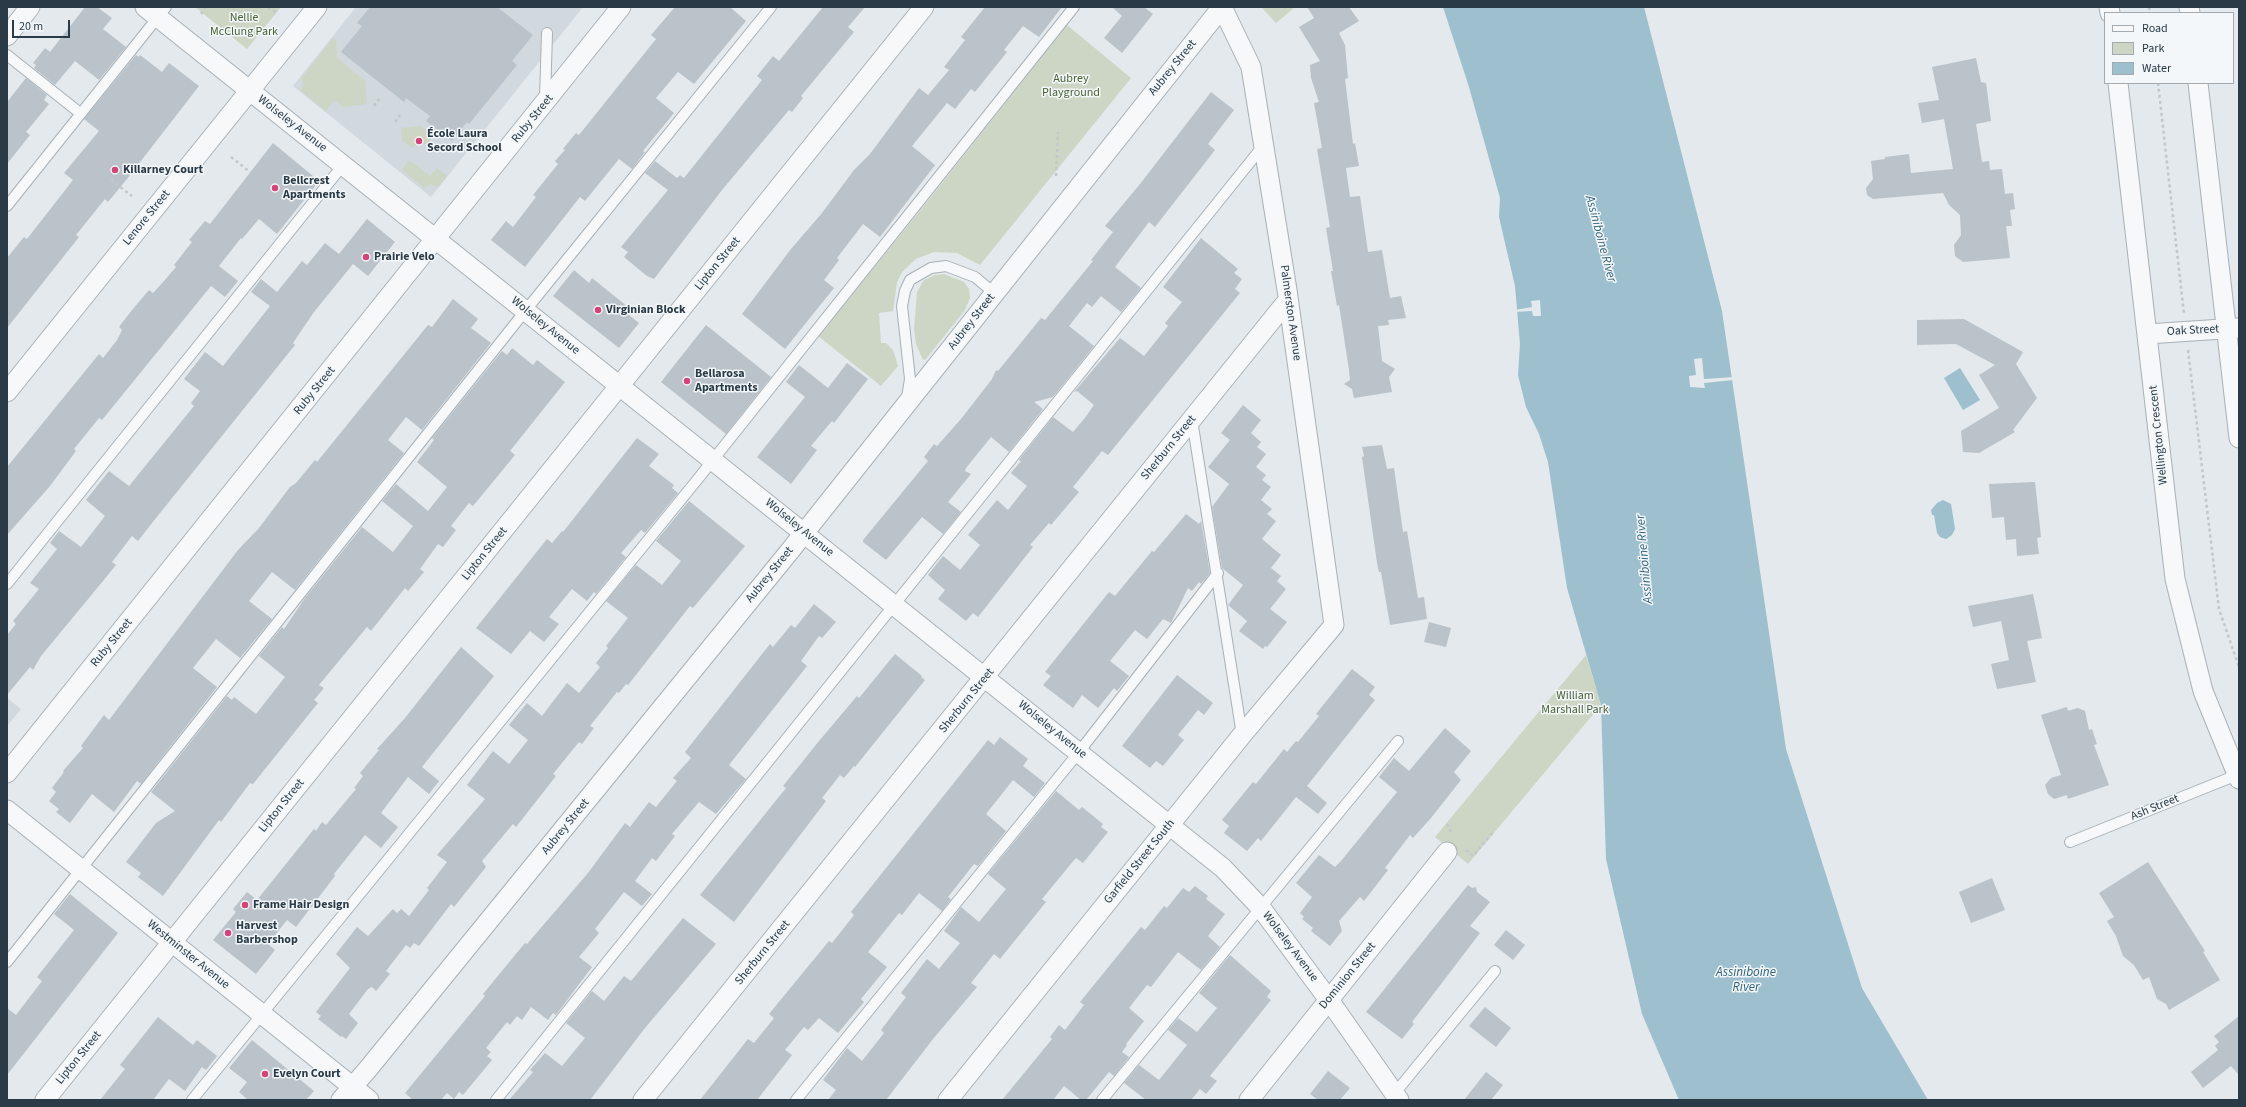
<!DOCTYPE html>
<meta charset="utf-8">
<style>
body{margin:0}
#map{position:relative;width:2246px;height:1107px;overflow:hidden;background:#e3e9ec;font-family:"Source Sans 3",sans-serif}
canvas{display:block}
.frame{position:absolute;inset:0;border:8px solid #2a3a46;pointer-events:none}
.legend{position:absolute;left:2104px;top:12px;width:130px;height:72px;box-sizing:border-box;background:#f3f7f9;border:1px solid #a3abb1;margin:0;padding:5px 7px;list-style:none;font-size:12px;color:#2a3a46}
.legend li{display:flex;align-items:center;gap:8px;height:20px}
.legend b{width:20px;border:1px solid #a3abb1}
.scale{position:absolute;left:12px;top:20px;width:58px;height:18px;box-sizing:border-box;border:2px solid #2a3a46;border-top:0;padding-left:5px;font-size:12px;line-height:14px;white-space:nowrap;color:#2a3a46;-webkit-text-stroke:3px #f3f7f9;paint-order:stroke}
</style>
<div id="map">
<canvas width="2246" height="1107"></canvas>
<div class="frame"></div>
<ul class="legend">
<li><b style="height:5px;background:#f6f8fa"></b>Road</li>
<li><b style="height:11px;background:#cdd6c4"></b>Park</li>
<li><b style="height:11px;background:#9dbfce"></b>Water</li>
</ul>
<div class="scale">20 m</div>
</div>
<script>
const context = document.querySelector('canvas').getContext('2d');
context.lineJoin = 'round';
function fillPath(path, color) { context.fillStyle = color; context.fill(path, 'evenodd'); }
const toPath = rows => new Path2D(rows.map(r => 'M' + r).join(''));
function trace(path, color, width, dash) { context.strokeStyle = color; context.lineWidth = width; context.lineCap = dash ? 'butt' : 'round'; context.setLineDash(dash || []); context.stroke(path); }
function drawText(font, color, halo, rows, align = 'center') {
  context.font = font + ' "Source Sans 3",sans-serif'; context.lineWidth = 3; context.setLineDash([]); context.textBaseline = 'middle'; context.strokeStyle = halo; context.fillStyle = color; for (const [text, x, y, turn = 0] of rows) {
    context.save(); context.translate(x, y); context.rotate((+turn || 0) * Math.PI / 180); context.textAlign = isNaN(turn) ? turn : align; if (halo) context.strokeText(text, 0, 0); context.fillText(text, 0, 0); context.restore();
  }
}
const built = toPath([
 [356,7,583,7,431,197,293,86],
 [7,698,21,709,7,726]
]);
const green = toPath([
 [195,7,281,7,247,49],
 [1261,7,1295,7,1276,23],
 [1067,25,1131,78,980,265,957,253,934,252,916,259,902,272,897,282,893,311,879,313,881,343,886,343,893,350,898,366,881,386,818,336,919,212],
 [333,38,336,41,337,58,365,81,367,104,343,107,334,100,326,111,301,91,304,84,301,79],
 [421,126,433,136,427,144,419,143,412,148,402,140,401,128],
 [409,160,430,176,437,168,447,176,438,187,430,184,424,188,402,170],
 [944,274,964,282,969,289,970,298,965,310,926,359,923,360,916,344,914,329,917,292,924,280,935,275],
 [1586,655,1601,705,1468,864,1435,837]
]);
const water = toPath([
 [1443,7,1644,7,1722,311,1786,749,1862,988,1928,1100,1679,1100,1642,1014,1606,859,1601,705,1567,588,1548,462,1539,434,1526,407,1518,375,1520,344,1515,286,1499,217,1500,198,1469,87],
 [1960,368,1980,400,1963,410,1944,378],
 [1943,500,1951,504,1955,529,1952,535,1946,539,1940,537,1937,533,1934,515,1932,515,1931,510,1937,503]
]);
const pier = toPath([
 [1540,300,1541,316,1533,316,1532,311,1515,312,1515,310,1532,307,1531,301],
 [1702,358,1704,379,1734,377,1734,380,1704,383,1705,388,1690,387,1689,376,1696,375,1694,359]
]);
const building = toPath([
 [85,7,97,7,112,18,103,29,126,47,99,80,75,61,55,85,34,68,36,65,33,63,45,48,50,52],
 [370,7,497,7,533,35,512,61,517,65,469,124,467,122,452,141,426,121,430,116,406,98,404,102,341,52,362,26,357,23],
 [675,7,730,7,746,21,694,84,678,72,656,98,674,113,643,151,645,152,632,169,619,159,585,201,580,197,525,267,491,240,506,221,513,227,536,197,533,195,558,164,555,161,565,150,563,149,576,133,579,135,656,39,651,35],
 [823,7,865,7,848,27,854,32,801,96,803,98,792,112,789,110,722,190,654,279,647,276,624,257,628,252,621,247,668,190,645,173,655,161,677,178,680,175,684,178,762,80,757,76,773,56,779,61],
 [985,7,1062,7,1039,37,1023,26,1004,50,1007,52,975,92,971,89,955,109,947,103,912,146,935,165,880,237,863,224,837,258,839,260,824,280,834,288,785,349,742,314,791,249,822,213,854,170,870,154,919,88,928,95,949,70,944,67,965,40,961,37],
 [1112,7,1144,7,1153,14,1122,53,1104,38,1122,16],
 [1307,7,1349,7,1359,21,1339,33,1345,45,1348,78,1345,79,1353,144,1355,143,1359,166,1346,168,1350,197,1360,196,1368,252,1382,250,1390,298,1401,296,1406,318,1388,320,1389,325,1378,326,1382,361,1395,369,1389,377,1392,392,1354,398,1352,389,1344,384,1350,380,1349,370,1339,305,1337,306,1331,271,1333,271,1326,228,1330,227,1317,149,1322,148,1314,103,1319,102,1311,78,1310,65,1320,61,1299,27,1314,18],
 [136,55,139,57,140,55,162,72,169,63,199,86,127,179,108,202,105,199,76,235,79,237,7,328,7,258,24,237,27,239,73,180,64,173,99,131,84,119],
 [1976,58,1981,82,1986,83,1991,121,1976,124,1982,162,1989,161,1990,170,2002,169,2005,194,2013,193,2015,209,2010,210,2012,226,2006,226,2010,258,1963,262,1955,256,1954,245,1961,235,1960,215,1949,205,1943,193,1873,199,1867,195,1866,188,1873,179,1871,161,1885,159,1885,157,1909,154,1911,173,1953,169,1944,119,1922,123,1918,103,1939,100,1932,67],
 [26,78,47,95,44,100,49,104,26,132,30,135,7,164,7,102],
 [1211,92,1234,110,1208,144,1215,150,1155,227,1149,222,1115,267,1141,288,1121,312,1101,296,1092,307,1087,303,1069,326,1094,346,1053,397,1034,402,1043,409,1009,452,991,437,966,468,965,471,971,474,948,502,961,512,943,534,922,517,886,560,863,542,863,540,928,461,924,457,934,444,937,446,961,419,992,379,996,370,998,371,1041,318,1045,320,1093,261,1091,260,1113,232,1105,226,1140,184],
 [273,143,319,181,277,234,259,219,242,239,241,238,219,266,238,281,225,297,211,286,102,420,99,418,74,449,76,451,50,486,7,535,7,467,99,354,103,358,117,340,122,330,119,327,132,310,149,290,153,293,164,281,176,267,174,265,192,242,189,240,205,221,210,224],
 [367,219,395,242,368,276,353,264,314,312,293,343,295,345,152,523,138,541,132,536,112,562,116,565,103,581,41,656,33,670,30,667,7,695,7,635,16,624,13,621,39,589,30,583,57,549,50,543,59,531,81,547,105,516,86,500,109,471,129,486,194,406,191,403,200,391,184,379,205,352,223,366,270,306,251,292,261,279,277,292,302,261,307,265,325,243,339,254],
 [1201,238,1238,269,1234,273,1242,279,1235,289,1240,293,1108,455,1102,451,1073,487,1079,492,1051,525,1049,523,1030,545,1033,547,978,617,973,613,966,621,938,599,945,590,928,575,943,556,960,570,980,545,968,535,997,500,1008,510,1027,486,1011,473,1021,461,1019,460,1053,417,1073,432,1084,419,1094,405,1077,391,1074,392,1120,338,1144,356,1168,326,1165,323,1182,302,1163,287],
 [574,270,589,283,592,278,628,307,624,311,639,323,619,348,553,296],
 [453,299,478,319,471,328,491,343,422,430,406,417,388,440,404,453,295,590,272,572,249,601,272,619,240,658,216,639,193,668,217,687,141,784,137,781,114,812,92,794,70,823,56,812,59,809,49,801,56,792,52,788,64,772,63,771,83,748,81,746,95,727,104,715,109,720,238,550,259,528,290,487,296,483,315,460,317,462,428,325,432,327],
 [1964,319,2023,352,2016,364,2037,398,2013,430,2015,432,1979,453,1963,452,1961,431,1999,408,1979,375,1995,365,1956,344,1917,345,1917,320],
 [706,325,771,377,726,434,661,382],
 [512,348,533,365,537,360,565,382,510,451,515,455,473,506,469,503,451,526,456,530,443,547,438,544,420,569,424,572,408,591,405,588,371,631,367,627,319,685,324,688,314,700,318,703,253,784,250,783,221,822,219,820,163,896,138,877,141,873,126,862,156,823,175,811,151,792,227,696,232,700,234,697,256,714,285,677,259,656,282,627,284,629,305,598,362,527,393,552,413,526,382,501,396,484,428,511,447,487,417,462,434,440,432,438,502,351,507,355],
 [847,363,868,379,834,423,832,421,811,446,817,450,791,484,757,457,805,397,786,382,799,365,828,388],
 [1243,405,1261,420,1251,433,1261,442,1257,447,1266,454,1256,467,1266,475,1262,480,1271,487,1261,500,1272,509,1267,514,1276,521,1262,539,1281,555,1271,568,1281,576,1277,581,1286,589,1270,609,1287,622,1267,647,1265,646,1263,649,1239,631,1247,621,1228,605,1243,585,1222,568,1212,507,1229,484,1208,467,1230,440,1221,433],
 [637,438,659,454,649,466,674,485,672,488,678,493,645,533,641,530,621,553,626,557,596,594,594,592,587,601,572,589,549,617,559,624,544,642,530,631,511,654,476,628,547,539,552,543,562,531,563,532],
 [1382,445,1387,469,1394,468,1403,532,1407,531,1418,598,1424,597,1427,619,1390,625,1381,572,1379,572,1377,563,1362,457,1364,456,1362,447],
 [2035,482,2041,537,2037,538,2039,554,2017,556,2016,539,2006,540,2004,517,1992,518,1989,484],
 [689,501,745,546,693,608,690,606,628,685,626,684,619,693,617,692,590,726,594,728,582,744,579,742,553,774,556,776,516,827,513,824,482,861,486,867,454,907,451,904,419,946,414,943,410,948,406,945,386,971,390,974,376,991,372,987,368,989,349,1014,358,1023,346,1039,342,1036,341,1037,318,1019,321,1016,316,1012,350,968,336,954,357,927,368,936,393,909,397,913,401,909,409,916,429,890,427,888,447,862,437,855,485,799,467,785,493,751,509,764,528,740,509,725,527,703,542,716,567,683,579,693,600,667,596,663,608,648,606,646,628,618,606,601,636,565,662,585,681,561,656,541],
 [1186,514,1199,524,1201,521,1210,573,1201,584,1199,582,1192,591,1188,588,1171,623,1163,619,1147,639,1135,630,1110,661,1129,676,1117,691,1114,688,1098,708,1082,695,1073,708,1043,685,1051,676,1045,672,1109,592,1115,596,1152,551,1154,552],
 [2033,594,2042,638,2027,641,2036,682,1997,689,1991,664,2009,660,2001,621,1973,627,1968,606],
 [814,604,836,622,822,638,819,636,801,661,807,666,729,765,746,779,716,814,699,802,672,834,675,836,656,861,652,858,635,881,652,894,642,906,624,892,595,929,599,933,579,957,592,967,556,1015,553,1013,548,1020,531,1007,522,1020,517,1016,510,1025,507,1022,486,1048,491,1052,487,1056,492,1060,463,1095,459,1092,454,1099,447,1093,441,1100,413,1100,405,1093,485,996,483,994,525,943,527,944,588,873,625,823,630,827,649,802,656,807,677,781,673,778,691,758,685,752,770,644,773,647,791,625,795,628],
 [1429,622,1451,628,1446,647,1424,642],
 [461,647,494,676,422,767,439,781,429,794,408,777,381,813,398,827,381,848,365,835,334,874,335,876,296,927,287,920,268,944,275,950,256,974,213,940,236,912,233,909,247,892,257,900,314,829,316,831,322,822,326,825,356,789,354,788,363,776,360,773,379,750,377,749,405,718],
 [895,654,922,676,921,677,925,680,855,767,854,766,844,778,840,775,822,798,826,801,734,922,700,895,786,788,783,786,819,741,857,696,859,698],
 [1352,669,1375,687,1369,695,1375,700,1307,786,1327,803,1318,814,1296,797,1261,841,1258,838,1247,851,1224,833,1229,826,1222,820,1253,782,1256,784,1284,749,1287,752,1296,741,1298,742,1319,716,1316,714],
 [1177,675,1213,703,1204,715,1198,710,1178,735,1184,740,1163,766,1156,761,1150,768,1122,746],
 [2067,707,2068,711,2078,708,2085,711,2089,730,2092,729,2097,744,2094,745,2109,785,2068,799,2067,795,2054,799,2048,794,2045,785,2051,778,2061,775,2041,715],
 [1445,728,1471,751,1454,772,1461,780,1431,818,1413,838,1410,835,1385,868,1388,870,1364,901,1360,897,1339,921,1342,931,1330,946,1311,931,1313,928,1302,919,1304,917,1300,913,1312,897,1296,883,1319,855,1335,867,1341,861,1397,792,1379,777,1394,758,1409,771],
 [1000,737,1028,759,1023,766,1045,783,1034,797,1013,780,986,814,1006,831,978,866,974,864,948,897,951,899,942,911,919,893,902,915,899,913,868,952,887,967,861,999,864,1002,838,1033,819,1018,808,1030,804,1027,785,1050,792,1055,757,1100,700,1100,748,1039,754,1043,774,1018,769,1014,829,941,832,943,854,915,851,912,988,740,994,745],
 [1056,791,1079,810,1082,807,1103,824,1101,827,1108,832,1083,863,1076,858,1070,865,1042,899,1046,902,1000,959,994,954,971,983,977,987,933,1039,886,1100,828,1100,836,1090,823,1080,847,1048,862,1061,884,1033,881,1030,906,997,901,993,927,959,939,969,960,943,944,931,961,907,979,922,1006,889,988,874],
 [2148,862,2205,951,2203,952,2220,980,2169,1010,2166,1004,2157,999,2149,977,2143,980,2134,965,2123,956,2116,936,2107,921,2114,917,2099,893],
 [1992,878,2005,910,1971,923,1959,892],
 [1468,885,1472,888,1476,887,1477,892,1490,902,1470,926,1480,933,1412,1022,1414,1024,1402,1039,1366,1012],
 [1195,886,1208,896,1206,899,1225,914,1208,936,1220,947,1201,970,1178,952,1151,987,1147,985,1129,1008,1144,1021,1126,1044,1127,1045,1122,1052,1129,1057,1114,1076,1109,1072,1086,1100,1081,1100,1064,1086,1053,1100,1002,1100,1052,1039,1050,1037,1059,1025,1065,1030,1084,1005,1080,1002,1141,927,1145,930,1164,906,1167,908,1183,888,1189,892],
 [70,894,118,933,7,1075,7,1008,16,1015,42,981,37,977,74,930,54,914],
 [683,918,716,944,645,1028,590,1100,509,1100,533,1072,530,1070,545,1053,562,1066,585,1038,566,1023,592,991,604,1001,624,976,631,981],
 [1506,930,1525,945,1513,960,1494,945],
 [1230,955,1271,991,1267,997,1271,1000,1210,1076,1217,1081,1206,1094,1200,1089,1191,1100,1146,1100,1124,1083,1139,1065,1159,1080,1187,1045,1168,1030,1178,1018,1197,1032,1217,1008,1199,993],
 [1485,1007,1511,1028,1496,1047,1469,1026],
 [2239,1016,2239,1075,2231,1066,2203,1088,2191,1072,2218,1050,2215,1046,2219,1042,2214,1036],
 [158,1017,193,1045,197,1040,217,1056,206,1070,202,1067,185,1091,169,1079,153,1100,100,1100,125,1069,120,1065],
 [252,1040,314,1091,306,1100,248,1100,239,1092,247,1082,229,1068],
 [1328,1071,1350,1088,1340,1100,1318,1100,1310,1094],
 [1486,1072,1503,1085,1491,1100,1464,1100]
]);
const path = toPath([
 [268,7,278,14],
 [2149,7,2150,13],
 [1257,8,1257,7],
 [201,14,206,7],
 [2158,83,2184,314],
 [374,106,380,98],
 [395,122,400,115],
 [231,157,250,172],
 [1056,176,1058,132],
 [111,180,132,196],
 [2188,350,2219,609,2239,667],
 [1447,824,1452,834],
 [1466,850,1473,856,1494,831]
]);
const lane = toPath([
 [7,55,80,113],
 [545,99,547,33],
 [7,206,166,7],
 [907,398,910,379,902,306,905,291,910,280,931,268,946,266,975,277,994,293],
 [1192,420,1242,735],
 [7,584,343,165],
 [2070,842,2237,775],
 [7,962,526,310,771,7],
 [1395,1093,1495,971],
 [192,1100,697,480,1074,7],
 [496,1100,1263,146],
 [796,1100,1079,752,1218,573],
 [1102,1100,1398,741]
]);
const street = toPath([
 [145,7,1223,868,1261,908,1329,1000,1399,1100],
 [2109,7,2110,13],
 [2189,7,2190,13],
 [7,36,30,7],
 [2118,83,2175,579,2203,691,2239,779],
 [2198,83,2239,438],
 [2147,334,2238,328],
 [7,392,317,7],
 [7,773,621,7],
 [7,810,369,1100],
 [45,1100,924,7],
 [341,1100,368,1069,789,552,1222,7],
 [643,1100,1288,300],
 [948,1100,1242,735,1334,625,1287,290,1251,67,1222,7],
 [1249,1100,1447,852]
]);
const markers = [
 [419,141,4,"#d6437a"],
 [115,170,4,"#d6437a"],
 [275,188,4,"#d6437a"],
 [366,257,4,"#d6437a"],
 [598,310,4,"#d6437a"],
 [687,381,4,"#d6437a"],
 [245,905,4,"#d6437a"],
 [228,933,4,"#d6437a"],
 [265,1074,4,"#d6437a"]
];
const parkNames = [
 ["Nellie",244,18],
 ["McClung Park",244,32],
 ["Aubrey",1071,79],
 ["Playground",1071,93],
 ["William",1575,696],
 ["Marshall Park",1575,710]
];
const streetNames = [
 ["Aubrey Street",1173,68,-51],
 ["Ruby Street",533,119,-51],
 ["Wolseley Avenue",292,124,38],
 ["Lenore Street",147,218,-51],
 ["Lipton Street",718,264,-51],
 ["Palmerston Avenue",1290,313,82],
 ["Aubrey Street",972,322,-52],
 ["Wolseley Avenue",545,326,39],
 ["Oak Street",2193,331,-3],
 ["Ruby Street",315,391,-51],
 ["Wellington Crescent",2159,435,-96],
 ["Sherburn Street",1169,448,-51],
 ["Wolseley Avenue",799,528,39],
 ["Lipton Street",485,554,-51],
 ["Aubrey Street",770,575,-51],
 ["Ruby Street",112,643,-51],
 ["Sherburn Street",967,701,-51],
 ["Wolseley Avenue",1052,730,39],
 ["Lipton Street",282,806,-51],
 ["Ash Street",2155,808,-22],
 ["Aubrey Street",566,827,-51],
 ["Garfield Street South",1140,862,-51],
 ["Wolseley Avenue",1290,947,53],
 ["Sherburn Street",763,953,-51],
 ["Westminster Avenue",188,955,39],
 ["Dominion Street",1348,976,-51],
 ["Lipton Street",79,1058,-51]
];
const poiNames = [
 ["École Laura",427,134],
 ["Secord School",427,148],
 ["Killarney Court",123,170],
 ["Bellcrest",283,181],
 ["Apartments",283,195],
 ["Prairie Velo",374,257],
 ["Virginian Block",606,310],
 ["Bellarosa",695,374],
 ["Apartments",695,388],
 ["Frame Hair Design",253,905],
 ["Harvest",236,926],
 ["Barbershop",236,940],
 ["Evelyn Court",273,1074]
];
const waterNames = [
 ["Assiniboine River",1600,239,75],
 ["Assiniboine River",1645,559,-95],
 ["Assiniboine",1746,973],
 ["River",1746,988]
];
fillPath(built, '#d1d8de');
fillPath(green, '#cdd6c4');
fillPath(water, '#9dbfce');
fillPath(pier, '#e3e9ec');
fillPath(building, '#bac3ca');
trace(lane, '#a8b1b7', 12);
trace(street, '#a8b1b7', 21);
trace(path, '#c1c7cb', 2.5, [3, 3]);
trace(lane, '#f6f8fa', 10);
trace(street, '#f6f8fa', 19);
for (const [x, y, r, color] of markers) { const dot = new Path2D(); dot.arc(x, y, r, 0, 2 * Math.PI); context.fillStyle = color; context.fill(dot); trace(dot, '#f3f7f9', 1.5); }
drawText('12px', '#486236', '#f3f7f9', parkNames);
drawText('12px', '#2a3a46', '#f3f7f9', streetNames);
drawText('bold 12px', '#2a3a46', '#f3f7f9', poiNames, 'left');
drawText('italic 13px', '#31637c', '#f3f7f9', waterNames);
</script>
